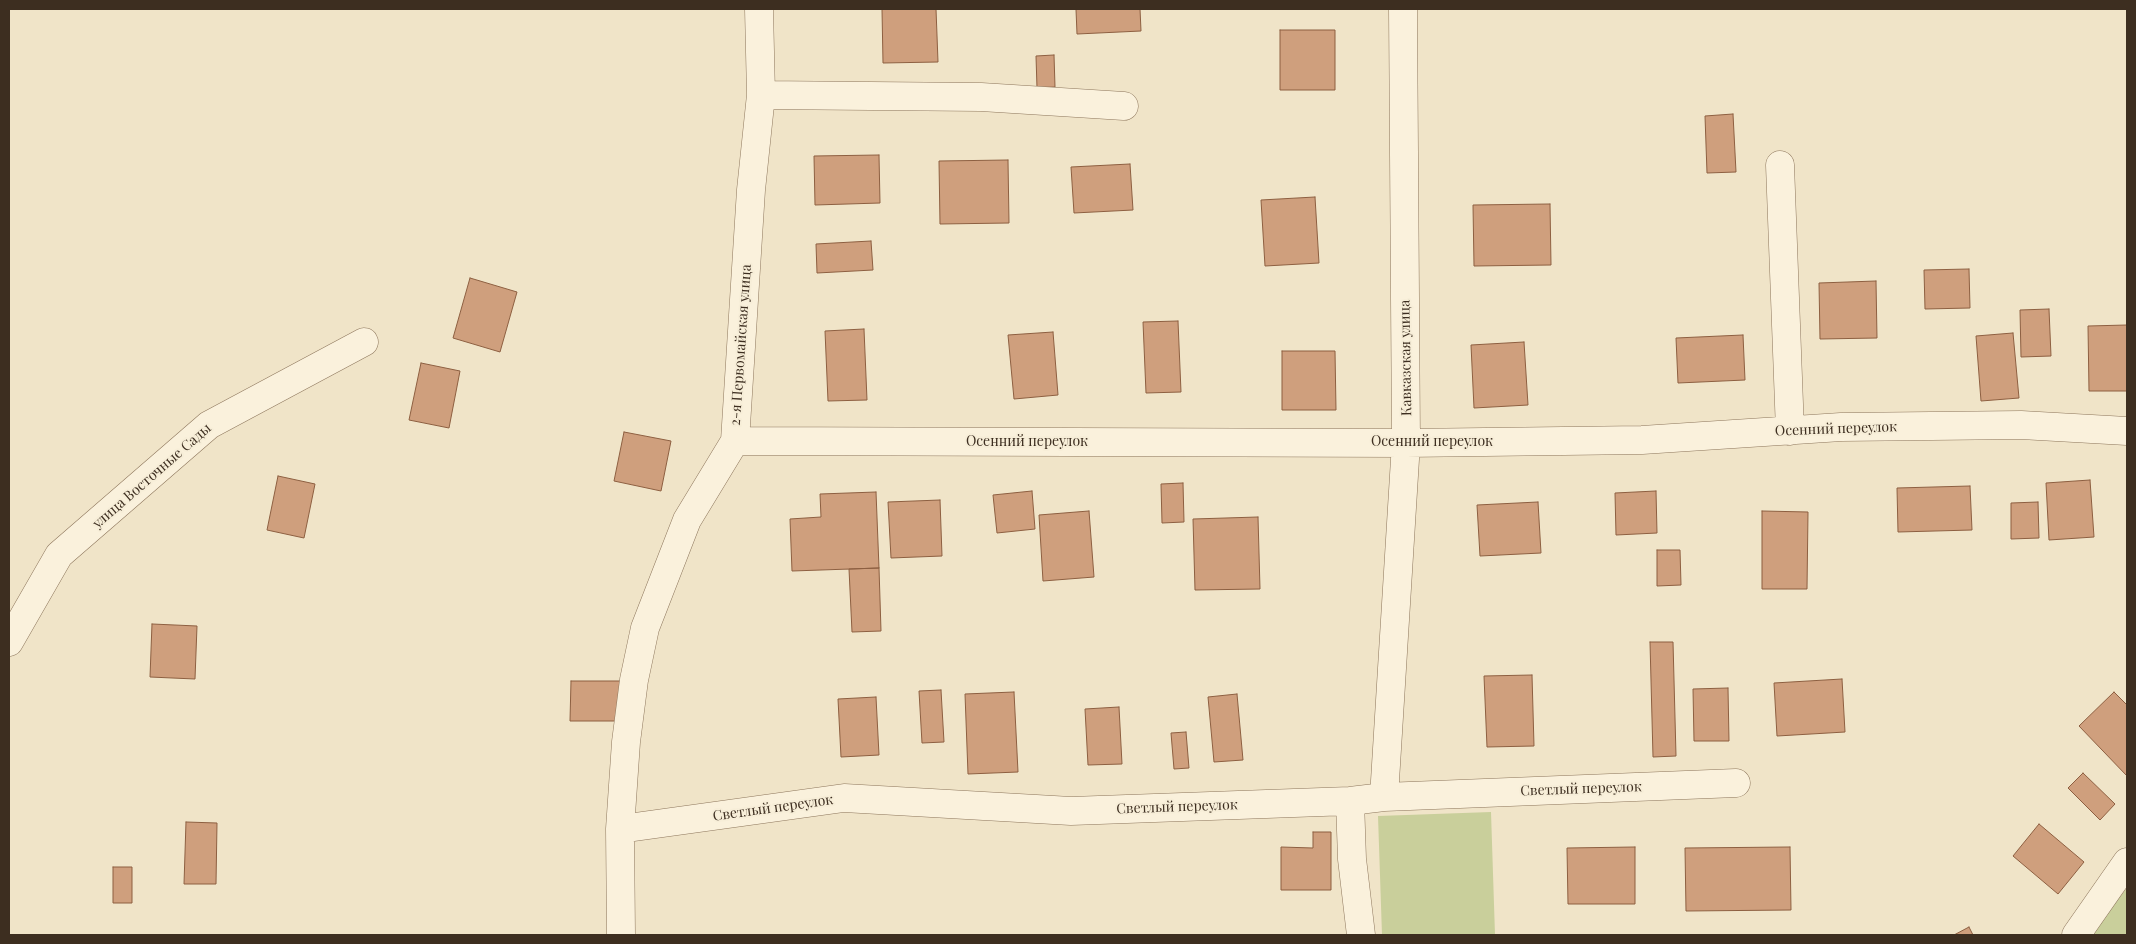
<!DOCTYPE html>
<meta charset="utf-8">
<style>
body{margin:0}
#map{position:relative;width:2136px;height:944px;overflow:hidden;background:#f0e4c8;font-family:"Playfair Display",serif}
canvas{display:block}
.frame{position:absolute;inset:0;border:10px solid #3d2e20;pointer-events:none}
</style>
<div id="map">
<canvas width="2136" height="944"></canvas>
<div class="frame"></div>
</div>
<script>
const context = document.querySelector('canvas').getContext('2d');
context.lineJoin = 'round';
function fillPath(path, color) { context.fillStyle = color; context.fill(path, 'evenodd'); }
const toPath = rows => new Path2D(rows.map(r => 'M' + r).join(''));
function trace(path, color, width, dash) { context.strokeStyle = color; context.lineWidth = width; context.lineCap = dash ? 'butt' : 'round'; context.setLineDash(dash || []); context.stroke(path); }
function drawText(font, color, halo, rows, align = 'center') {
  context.font = font + ' "Playfair Display",serif'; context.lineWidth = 4; context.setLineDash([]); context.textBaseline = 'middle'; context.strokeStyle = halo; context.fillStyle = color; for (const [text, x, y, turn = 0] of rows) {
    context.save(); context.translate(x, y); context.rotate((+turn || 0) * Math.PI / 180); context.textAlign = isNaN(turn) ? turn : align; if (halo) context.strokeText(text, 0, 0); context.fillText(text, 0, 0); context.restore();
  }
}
const green = toPath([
 [1491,812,1495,935,1382,935,1378,816],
 [2127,888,2127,935,2088,935]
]);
const building = toPath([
 [882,9,936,9,938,62,883,63,882,9],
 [1076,9,1140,9,1141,31,1077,34,1076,9],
 [1280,30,1335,30,1335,90,1280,90,1280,30],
 [1054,55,1055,87,1037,88,1036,56,1054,55],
 [1733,114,1736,172,1707,173,1705,116,1733,114],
 [879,155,880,203,815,205,814,156,879,155],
 [1008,160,1009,223,940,224,939,161,1008,160],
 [1130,164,1133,210,1074,213,1071,167,1130,164],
 [1315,197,1319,263,1265,266,1261,200,1315,197],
 [1550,204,1551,265,1474,266,1473,205,1550,204],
 [871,241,873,270,817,273,816,244,871,241],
 [1969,269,1970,308,1925,309,1924,270,1969,269],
 [470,278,517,292,500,352,453,338,470,278],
 [1876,281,1877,338,1820,339,1819,283,1876,281],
 [2049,309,2051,356,2021,357,2020,310,2049,309],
 [1178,321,1181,392,1146,393,1143,322,1178,321],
 [2127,325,2127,391,2089,391,2088,326,2127,325],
 [864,329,867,400,828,401,825,331,864,329],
 [1053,332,1058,395,1014,399,1008,335,1053,332],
 [2013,333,2019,398,1981,401,1976,336,2013,333],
 [1743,335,1745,380,1678,383,1676,338,1743,335],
 [1524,342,1528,405,1474,408,1471,345,1524,342],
 [1282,351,1335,351,1336,410,1282,410,1282,351],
 [421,363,460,371,449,428,409,420,421,363],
 [624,432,671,441,661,491,614,481,624,432],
 [278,476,315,484,304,538,267,530,278,476],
 [2090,480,2094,537,2049,540,2046,483,2090,480],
 [1183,483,1184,522,1162,523,1161,484,1183,483],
 [1970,486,1972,530,1898,532,1897,488,1970,486],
 [1032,491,1035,529,997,533,993,495,1032,491],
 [1656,491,1657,533,1616,535,1615,493,1656,491],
 [876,492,879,568,792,571,790,519,821,517,820,494,876,492],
 [940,500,942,556,891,558,888,502,940,500],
 [1538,502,1541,553,1480,556,1477,505,1538,502],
 [2038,502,2039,538,2011,539,2011,503,2038,502],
 [1089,511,1094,577,1043,581,1039,515,1089,511],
 [1762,511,1808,512,1807,589,1762,589,1762,511],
 [1258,517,1260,589,1195,590,1193,519,1258,517],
 [1657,550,1680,550,1681,585,1657,586,1657,550],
 [879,568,881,631,852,632,849,569,879,568],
 [152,624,197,626,195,679,150,677,152,624],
 [1650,642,1673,642,1676,756,1653,757,1650,642],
 [1532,675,1534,746,1487,747,1484,676,1532,675],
 [1842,679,1845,732,1777,736,1774,683,1842,679],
 [571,681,623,681,622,721,570,721,571,681],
 [1728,688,1729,741,1694,741,1693,689,1728,688],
 [941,690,944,742,922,743,919,691,941,690],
 [1014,692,1018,772,968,774,965,694,1014,692],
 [2114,692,2127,705,2127,776,2079,726,2114,692],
 [1237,694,1243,760,1214,762,1208,697,1237,694],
 [876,697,879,755,841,757,838,699,876,697],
 [1119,707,1122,764,1088,765,1085,709,1119,707],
 [1186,732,1189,768,1174,769,1171,733,1186,732],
 [2083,773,2115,804,2100,820,2068,788,2083,773],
 [186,822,217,823,216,884,184,884,186,822],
 [2039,824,2084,862,2058,894,2013,856,2039,824],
 [1313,832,1331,832,1331,890,1281,890,1281,847,1313,848,1313,832],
 [1635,847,1635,904,1568,904,1567,848,1635,847],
 [1790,847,1791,910,1686,911,1685,848,1790,847],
 [113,867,132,867,132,903,113,903,113,867],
 [1969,927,1973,935,1954,935,1969,927]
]);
const minor = toPath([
 [761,95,981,97,1124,106],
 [1780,165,1790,431],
 [735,441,1406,443,1642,440,1841,427,2021,425,2127,431],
 [9,642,59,555,209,425,364,342],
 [1384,797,1406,443,1403,9],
 [1350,801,1352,859,1361,935],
 [620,829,844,798,1071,811,1350,801,1384,797,1736,783],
 [621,935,620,829,626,742,634,680,645,628,687,520,735,441,751,190,761,95,759,9],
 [2076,935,2127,862]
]);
const streetNames = [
 ["2-я Первомайская улица",741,345,-86],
 ["Кавказcкая улица",1406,358,-91],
 ["Осенний переулок",1836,429,-2],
 ["Осенний переулок",1027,442],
 ["Осенний переулок",1432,442],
 ["улица Восточные Сады",152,476,-41],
 ["Светлый переулок",1581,789,-2],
 ["Светлый переулок",1177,807,-2],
 ["Светлый переулок",773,808,-8]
];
fillPath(green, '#c9cf9b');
fillPath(building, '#cf9f7d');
trace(building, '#8d5f41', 1);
trace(minor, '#8d765c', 29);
trace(minor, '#faf1dc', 28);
drawText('14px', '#3d2e20', '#f7eed8', streetNames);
</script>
